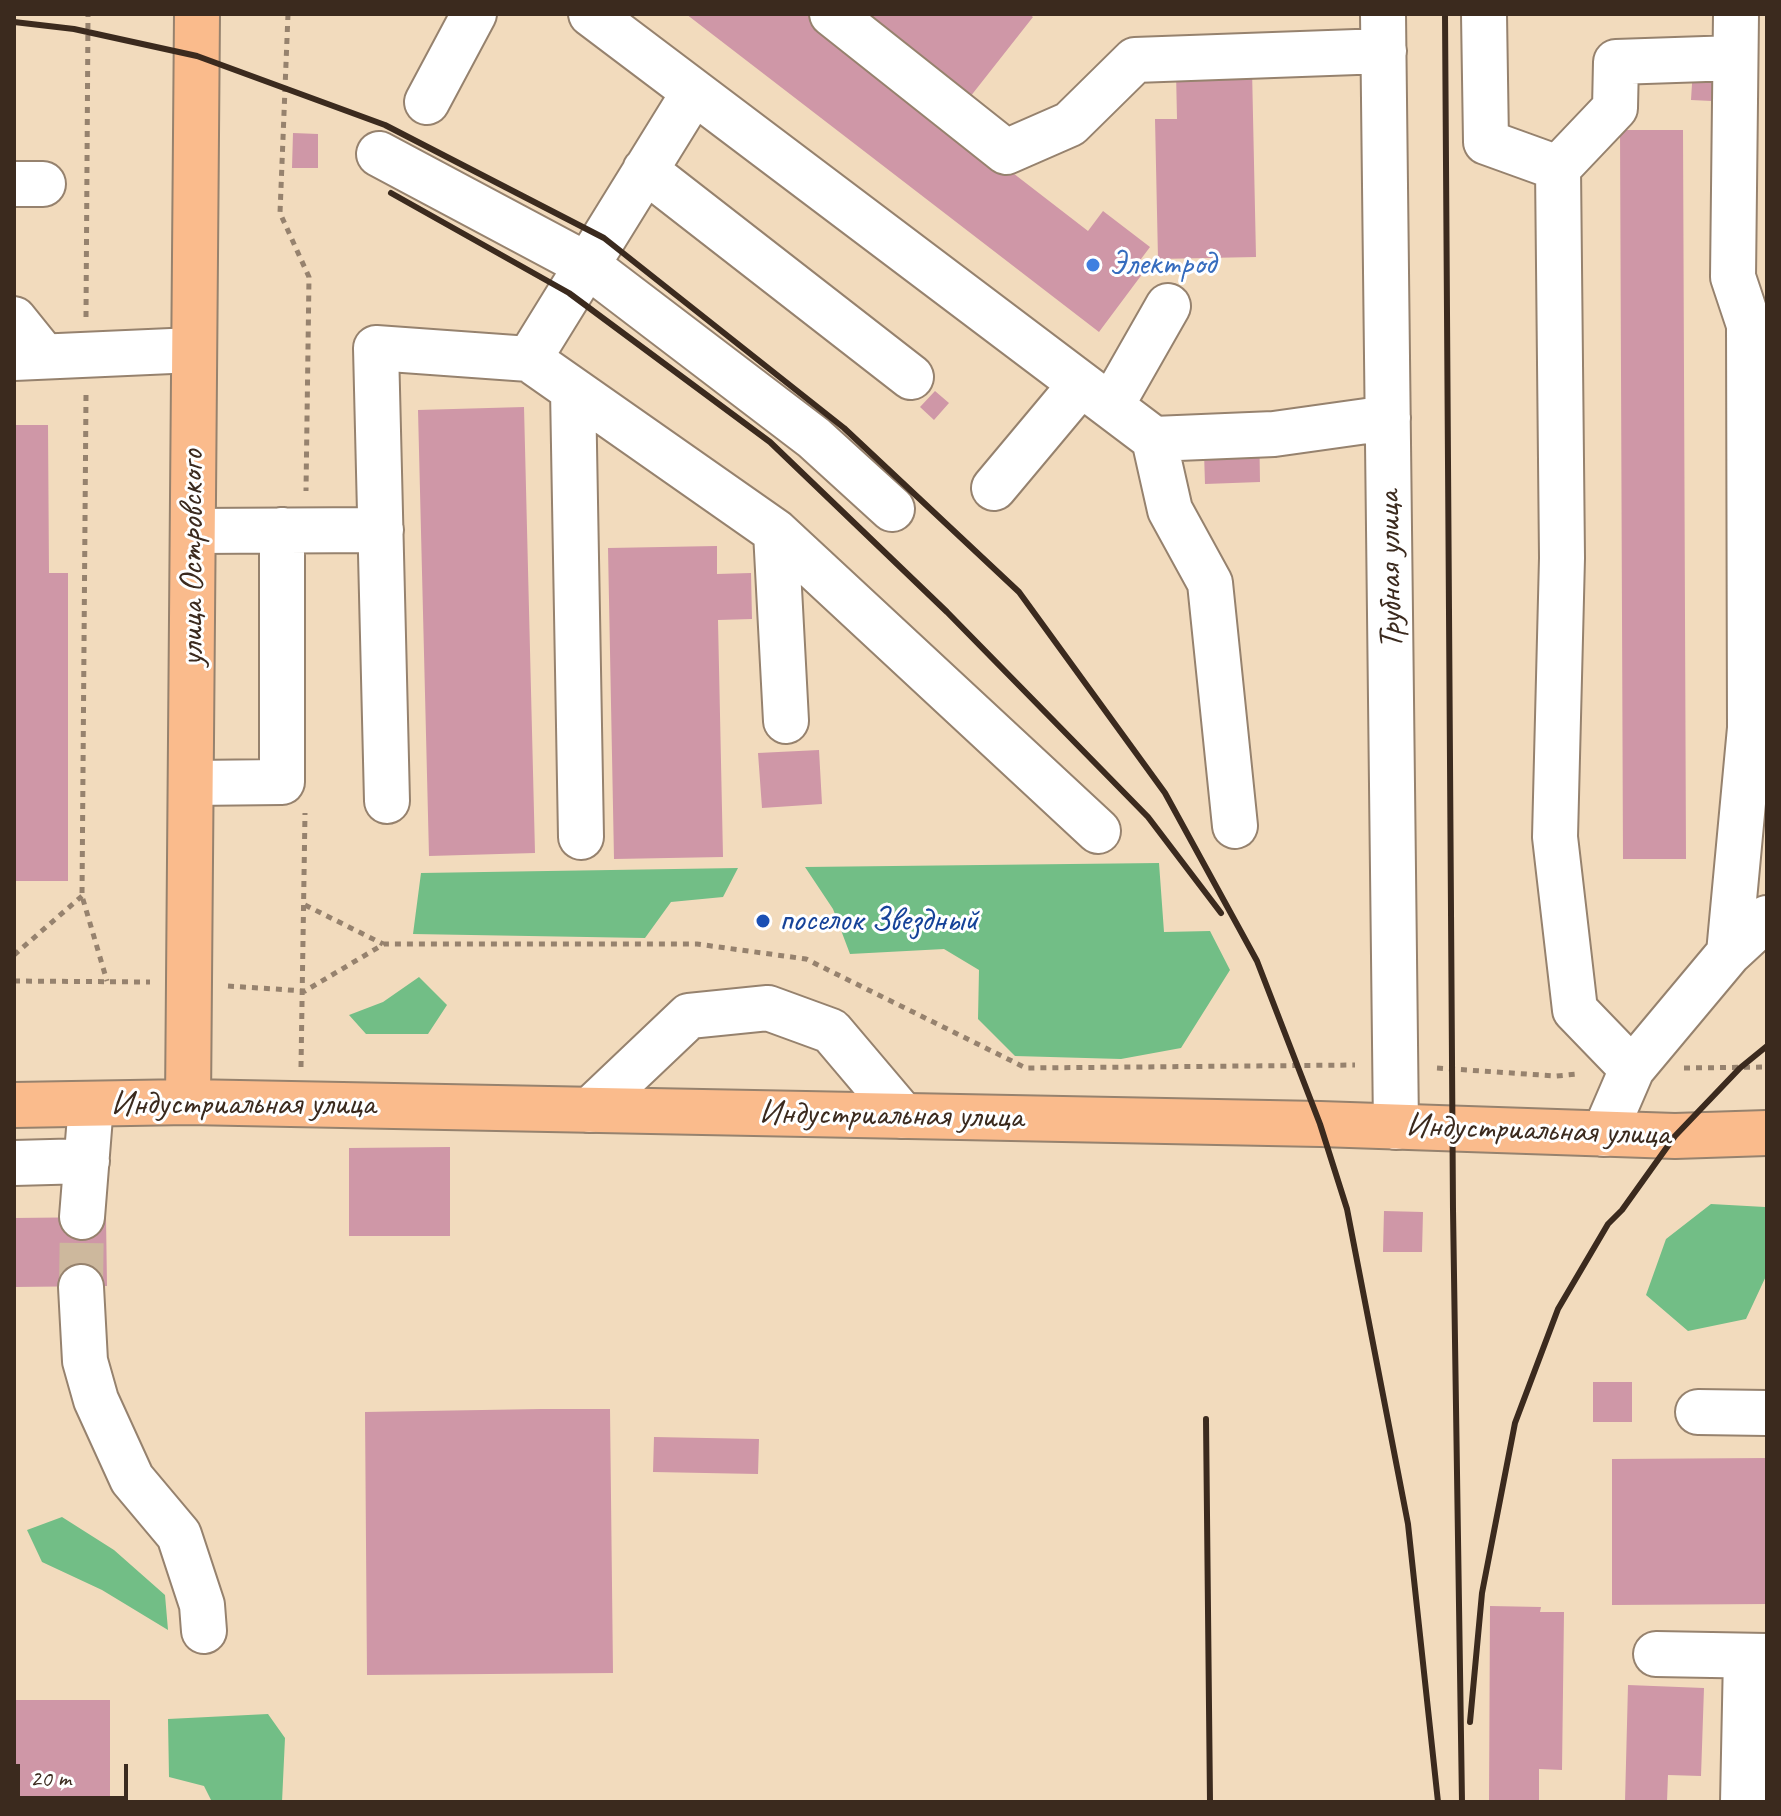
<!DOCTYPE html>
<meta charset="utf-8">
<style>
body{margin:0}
#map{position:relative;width:1781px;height:1816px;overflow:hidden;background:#f2dbbd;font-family:Caveat,sans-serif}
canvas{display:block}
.frame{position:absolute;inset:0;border:16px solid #3b2a1e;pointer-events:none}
.scale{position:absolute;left:16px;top:1764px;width:112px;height:36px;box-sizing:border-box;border:4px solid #3b2a1e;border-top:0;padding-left:10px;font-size:24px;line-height:28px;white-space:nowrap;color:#3b2a1e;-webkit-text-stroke:6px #fff;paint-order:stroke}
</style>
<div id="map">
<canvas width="1781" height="1816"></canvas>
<div class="frame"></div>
<div class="scale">20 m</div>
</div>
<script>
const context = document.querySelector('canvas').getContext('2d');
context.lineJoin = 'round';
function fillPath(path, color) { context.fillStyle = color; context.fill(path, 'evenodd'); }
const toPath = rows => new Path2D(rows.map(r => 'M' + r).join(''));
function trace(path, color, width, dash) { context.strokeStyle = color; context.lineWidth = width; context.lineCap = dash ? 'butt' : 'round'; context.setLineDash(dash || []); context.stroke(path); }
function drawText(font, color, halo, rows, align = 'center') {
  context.font = font + ' Caveat,sans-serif'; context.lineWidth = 6; context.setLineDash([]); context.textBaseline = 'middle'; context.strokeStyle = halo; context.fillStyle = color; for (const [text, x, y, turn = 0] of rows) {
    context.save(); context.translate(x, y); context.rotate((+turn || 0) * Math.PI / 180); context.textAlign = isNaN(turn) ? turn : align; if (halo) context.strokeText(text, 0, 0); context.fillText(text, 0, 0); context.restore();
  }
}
const forest = toPath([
 [1159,863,1164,932,1210,931,1230,970,1181,1048,1121,1059,1015,1056,978,1019,979,970,944,949,850,954,833,909,805,867],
 [738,868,723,897,671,902,645,938,413,934,421,873],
 [419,977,447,1005,428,1034,366,1034,349,1015,383,1002],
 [1711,1204,1765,1207,1767,1274,1746,1319,1688,1331,1646,1295,1666,1239],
 [62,1517,114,1550,165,1595,168,1630,102,1590,42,1562,27,1530],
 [268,1714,285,1738,282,1802,212,1802,204,1786,169,1777,168,1719]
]);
const building = toPath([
 [686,14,807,14,1088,231,1103,211,1150,247,1135,267,1143,273,1099,332],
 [865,14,1029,14,1033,17,970,97],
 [1693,68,1714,70,1712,101,1691,100],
 [1252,69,1256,257,1158,259,1155,119,1177,119,1176,71],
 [1620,130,1683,130,1686,859,1623,859],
 [293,133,318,134,318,168,292,168],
 [935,391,949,403,934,420,920,407],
 [524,407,535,853,429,856,418,410],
 [1259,419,1260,482,1205,484,1203,421],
 [14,425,48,425,49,573,68,573,68,881,14,881],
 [717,546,717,574,751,573,752,619,718,620,723,857,614,859,608,548],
 [819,750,822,804,762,808,758,753],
 [450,1147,450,1236,349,1236,349,1148],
 [1384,1211,1423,1212,1422,1252,1383,1252],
 [106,1217,107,1286,14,1287,14,1218],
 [1593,1382,1632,1382,1632,1422,1593,1422],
 [541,1409,610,1409,613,1673,367,1675,365,1412],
 [654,1437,759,1439,758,1474,653,1472],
 [1767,1458,1767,1604,1612,1605,1612,1459],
 [1490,1606,1541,1607,1540,1612,1564,1612,1562,1770,1539,1769,1539,1802,1489,1802],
 [1628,1685,1704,1688,1701,1776,1668,1775,1667,1802,1625,1802],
 [14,1700,110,1700,110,1802,14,1802]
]);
const minorTunnel = toPath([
 [81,1287,82,1217]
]);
const path = toPath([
 [288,14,280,213,309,277,306,491],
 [86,317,88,14],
 [86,395,82,896,107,981],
 [305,905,383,944],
 [14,955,82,896],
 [14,981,150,982],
 [228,986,305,991,384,944,697,944,806,959,1026,1068,1355,1065],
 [301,1067,305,813],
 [1437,1068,1556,1076,1578,1074],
 [1684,1068,1767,1067]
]);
const minor = toPath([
 [591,14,1154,439,1274,434,1388,418],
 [832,14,1006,152,1070,124,1135,60,1384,51],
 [1383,14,1396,1127],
 [1484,14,1486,142,1558,168,1562,558,1555,837,1575,1010,1632,1069],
 [427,102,474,14],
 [379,154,587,265,814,438,892,509],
 [1558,168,1615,108,1616,62,1735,58],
 [645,170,911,377],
 [14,184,43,184],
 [14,319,43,355],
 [14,358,194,350],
 [529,359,694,92],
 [573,390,581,837],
 [1111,406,1168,306],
 [1154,439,1170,510,1210,583,1235,826],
 [994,488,1081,384],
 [193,531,381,530],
 [776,532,786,721],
 [191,783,282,782,282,530],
 [387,801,376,348,529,359,776,532,1098,831],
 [1729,953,1750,728,1749,325,1733,277,1736,14],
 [590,1110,689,1016,768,1008,831,1031,903,1116],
 [1604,1134,1632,1069,1729,953,1767,918],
 [14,1163,87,1161],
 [82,1217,91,1104],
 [81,1287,85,1361,96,1400,132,1479,179,1535,202,1605,204,1631],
 [1698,1412,1767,1413],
 [1656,1654,1767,1656],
 [1743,1802,1746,1656]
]);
const major = toPath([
 [188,1102,197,14],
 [14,1105,188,1102,1320,1124,1675,1136,1767,1133]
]);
const rail = toPath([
 [1445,14,1453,1209,1462,1802],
 [14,22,74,29,197,56,385,125,604,238,844,428,1019,592,1165,793,1257,961,1320,1124,1347,1209,1408,1524,1438,1802],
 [391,193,569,293,770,442,947,612,1148,817,1221,913],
 [1206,1419,1210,1802],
 [1470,1722,1482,1593,1515,1423,1558,1309,1608,1224,1622,1210,1675,1136,1740,1068,1767,1046]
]);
const markers = [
 [1093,265,8,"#3f7fe0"],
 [763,921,8,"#1a4fb4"]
];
const shopNames = [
 ["Электрод",1109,265]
];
const streetNames = [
 ["улица Островского",193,558,-90],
 ["Трубная улица",1391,570,-91],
 ["Индустриальная улица",243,1105],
 ["Индустриальная улица",891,1116,1],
 ["Индустриальная улица",1538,1131,2]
];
const transitNames = [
 ["поселок Звездный",779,921]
];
fillPath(forest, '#72be86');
fillPath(building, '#cf97a7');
trace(minorTunnel, '#cdb89d', 44, [44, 22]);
trace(minor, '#96826e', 48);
trace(major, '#96826e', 48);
trace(path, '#96826e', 5, [6, 6]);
trace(minor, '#fff', 44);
trace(major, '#fabb8c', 44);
trace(rail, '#3b2a1e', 6);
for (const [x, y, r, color] of markers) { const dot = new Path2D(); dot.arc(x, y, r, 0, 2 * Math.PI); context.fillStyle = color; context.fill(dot); trace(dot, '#fff', 3); }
drawText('34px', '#366cbe', '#fff', shopNames, 'left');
drawText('34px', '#3b2a1e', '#fff', streetNames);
drawText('34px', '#164399', '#fff', transitNames, 'left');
</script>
